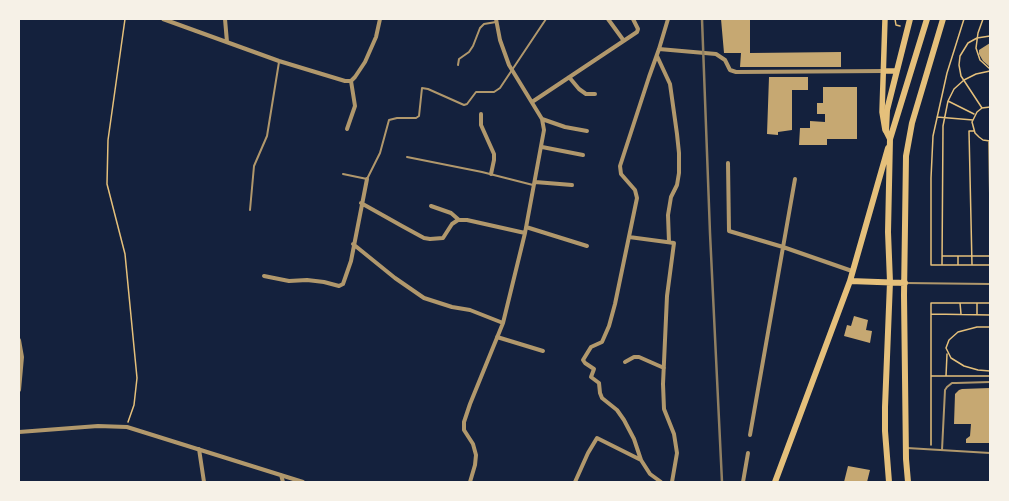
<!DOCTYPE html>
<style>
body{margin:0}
#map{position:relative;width:1009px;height:501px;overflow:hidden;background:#14213d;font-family:Spectral,serif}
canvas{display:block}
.frame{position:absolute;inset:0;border:20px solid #f6f1e7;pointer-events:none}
</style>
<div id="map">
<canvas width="1009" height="501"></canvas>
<div class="frame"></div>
</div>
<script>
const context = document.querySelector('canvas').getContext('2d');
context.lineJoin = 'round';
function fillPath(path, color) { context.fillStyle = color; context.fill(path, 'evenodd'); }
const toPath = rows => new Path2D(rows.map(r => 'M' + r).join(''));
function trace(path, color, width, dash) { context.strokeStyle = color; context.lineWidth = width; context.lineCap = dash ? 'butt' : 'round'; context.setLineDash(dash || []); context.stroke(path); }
const building = toPath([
 [721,19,750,19,750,53,841,52,841,67,740,67,741,53,724,53],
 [990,43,990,67,983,61,979,54,979,50],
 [769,77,808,77,808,90,792,90,792,130,778,132,778,135,767,134],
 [823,87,857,87,857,139,827,139,827,145,799,145,800,128,810,128,810,121,825,122,825,114,817,114,817,103,823,103],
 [854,316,868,320,866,330,872,331,870,343,844,336,847,325,851,326],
 [990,388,990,443,966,443,966,439,970,436,971,424,954,424,955,394,959,390,962,389],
 [848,466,870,470,867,482,844,482]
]);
const path = toPath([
 [125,19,108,140,107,184,125,254,137,378,134,405,128,422],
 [895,19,896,25,900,26],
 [964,19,947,73,933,136,931,178,931,265,990,265],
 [984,19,983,19,978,33,976,48,980,60,990,69],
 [948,101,974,114],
 [990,107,982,108,977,112,972,122,975,133,979,137,983,140,990,141],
 [982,108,961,76,959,65,960,56,968,43,977,38,990,36],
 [937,117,973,120],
 [989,141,990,211],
 [942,256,990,256],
 [958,256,958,265],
 [942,265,943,126,948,101,954,89,964,80,976,74,990,71],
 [972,265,969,131,974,131],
 [960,303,961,314],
 [977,303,977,314],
 [931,314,990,315],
 [990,327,977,327,958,332,949,340,946,348,951,358,964,366,978,370,990,371],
 [931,376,990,376],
 [946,376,947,354],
 [931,445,931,303,990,303]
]);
const service = toPath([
 [458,65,459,59,469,52,473,46,480,28,484,24,496,22],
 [407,157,482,172,533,185],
 [343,174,367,179,380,153,389,120,397,118,416,118,419,116,422,88,428,89,464,105,467,104,476,92,494,92,500,88,546,19],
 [250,210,254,166,267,136,279,62],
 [905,283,990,284],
 [907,448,990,453],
 [942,450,945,390,947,387,952,383,956,383,990,382]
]);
const minor = toPath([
 [163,19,279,61,345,81,351,81,355,77,365,62,376,37,380,19],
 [225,19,227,42],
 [608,19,624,41],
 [659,49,716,54,725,60,730,70,736,72,884,71],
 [657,56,670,84,677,134,679,153,679,173,677,185,671,197,668,215,669,242],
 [569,77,579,89,586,94,595,94],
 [532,102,637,32,638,29,633,19],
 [481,114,481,125,494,154,494,160,491,174],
 [542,119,565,127,587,131],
 [347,129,355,106,351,81],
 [542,147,583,155],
 [728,163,729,231,783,247,852,271],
 [535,182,572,185],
 [361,203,402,226,424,238,430,239,443,238,452,224,458,220,467,220,525,233],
 [431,206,451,213,459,220],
 [526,227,587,246],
 [629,237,674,243,667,296,663,384,664,409,674,434,677,453,672,482],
 [353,244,395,278,424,298,452,307,470,310,503,323],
 [264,276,289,281,307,280,324,282,339,286,343,284,351,261,367,179],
 [497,337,543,351],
 [19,340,22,357,19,390],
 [625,362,634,357,639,357,664,368],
 [19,432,98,426,127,427,303,482],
 [750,435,795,179],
 [199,449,204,482],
 [281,475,283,482],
 [470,482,475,465,476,455,473,444,464,430,464,422,470,404,503,323,525,233,544,130,542,119,509,65,500,40,496,19],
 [575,482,588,453,597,438,641,460],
 [661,482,650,474,641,460,634,439,624,420,617,410,602,398,600,393,599,383,591,377,594,369,585,363,583,360,591,347,602,342,609,326,615,304,637,198,635,190,621,174,620,166,649,77,659,49,668,19],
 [743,482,748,453]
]);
const secondary = toPath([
 [885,19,882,112,885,130],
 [884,71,896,71]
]);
const primary = toPath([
 [890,139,886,131,887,110,910,19],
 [850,281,905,283],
 [775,482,850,281,888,148],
 [889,482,885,431,885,407,890,282,888,232,890,139,927,19],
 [908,482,906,459,904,295,906,156,912,123,943,19]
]);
const rail = toPath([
 [702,19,710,233,722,482]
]);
fillPath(building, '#c6a872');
trace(path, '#e5c07b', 1.5);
trace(service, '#b1986c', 2);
trace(minor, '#b1986c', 4);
trace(secondary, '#e5c07b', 5.5);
trace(primary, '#e5c07b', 6);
trace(rail, '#918062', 2.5);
</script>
